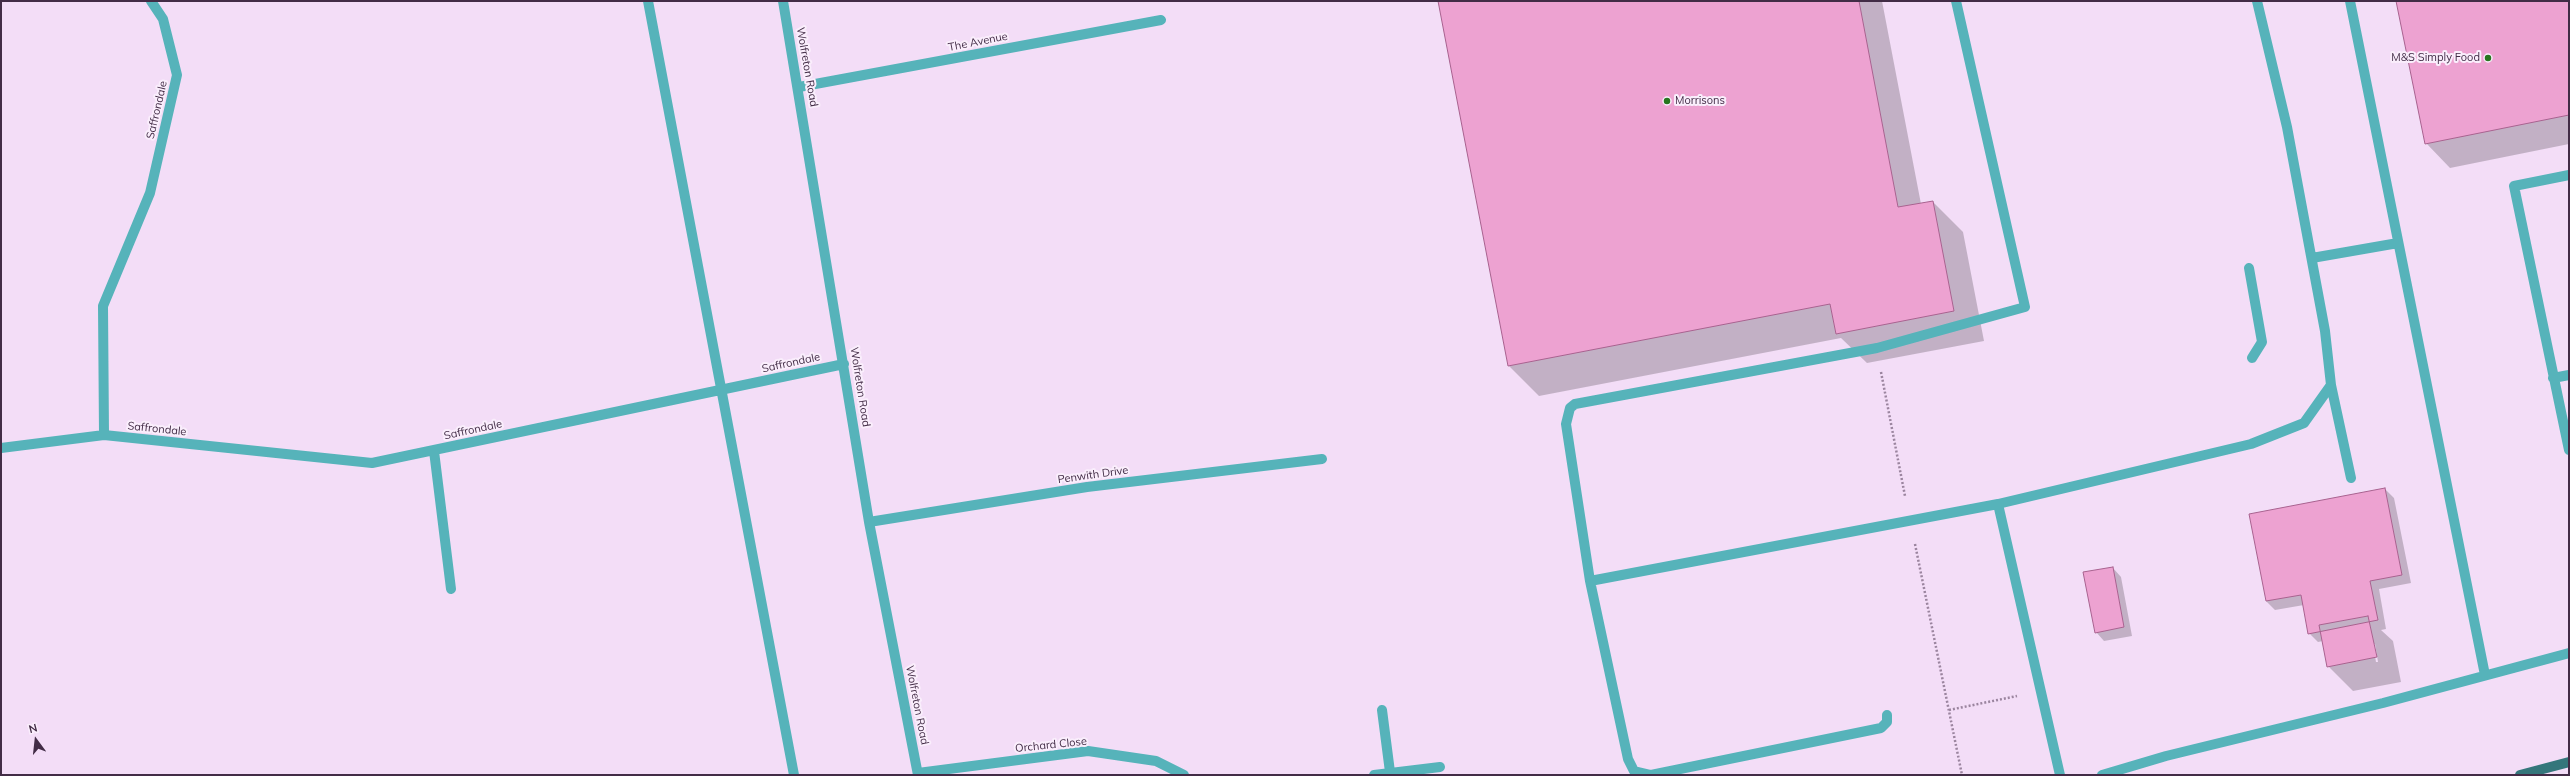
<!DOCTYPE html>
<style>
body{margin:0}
#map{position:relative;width:2570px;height:776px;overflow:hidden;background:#f3ddf7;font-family:Mulish,sans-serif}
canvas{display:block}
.frame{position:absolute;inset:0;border:2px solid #422c46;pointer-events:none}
.north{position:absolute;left:16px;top:720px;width:40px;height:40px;-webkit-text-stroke:3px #faeefc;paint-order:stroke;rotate:345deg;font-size:11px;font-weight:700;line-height:16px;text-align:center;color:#422c46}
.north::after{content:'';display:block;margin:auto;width:14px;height:18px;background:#422c46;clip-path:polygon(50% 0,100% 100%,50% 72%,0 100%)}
</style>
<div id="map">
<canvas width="2570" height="776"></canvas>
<div class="frame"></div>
<div class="north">N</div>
</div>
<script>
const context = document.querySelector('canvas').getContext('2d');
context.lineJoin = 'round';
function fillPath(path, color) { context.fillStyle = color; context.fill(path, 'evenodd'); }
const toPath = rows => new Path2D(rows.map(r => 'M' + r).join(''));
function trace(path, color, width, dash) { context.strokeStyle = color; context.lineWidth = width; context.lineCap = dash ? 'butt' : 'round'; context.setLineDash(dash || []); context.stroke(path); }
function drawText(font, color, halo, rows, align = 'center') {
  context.font = font + ' Mulish,sans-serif'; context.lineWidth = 4; context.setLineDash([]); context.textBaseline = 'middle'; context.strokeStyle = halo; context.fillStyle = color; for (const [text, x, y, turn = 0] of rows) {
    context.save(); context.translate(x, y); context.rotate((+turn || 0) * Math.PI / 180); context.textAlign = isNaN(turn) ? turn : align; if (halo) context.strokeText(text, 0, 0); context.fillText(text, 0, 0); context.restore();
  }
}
const shadow = toPath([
 [1439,1,1882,1,1921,204,1933,202,1963,232,1984,341,1867,363,1841,338,1539,396,1509,366],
 [2397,1,2569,1,2569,144,2450,168,2426,143],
 [2385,489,2394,498,2411,583,2379,589,2386,629,2381,630,2393,641,2401,682,2353,691,2328,666,2323,641,2318,642,2309,633,2304,605,2275,610,2266,601],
 [2373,644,2375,644,2378,662,2376,662],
 [2113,568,2121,577,2132,636,2104,641,2096,632]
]);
const building = toPath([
 [1438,1,1859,1,1898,207,1933,201,1954,311,1836,334,1830,304,1508,366,1438,1],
 [2396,1,2569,1,2569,115,2425,144,2396,1],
 [2385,488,2402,575,2370,581,2378,620,2308,634,2301,595,2266,601,2249,514,2385,488],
 [2113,567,2124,627,2095,633,2083,572,2113,567],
 [2368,616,2377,657,2327,667,2319,625,2368,616]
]);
const path = toPath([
 [1881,372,1905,496],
 [1915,544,1962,775],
 [1949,710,2017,696]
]);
const minor = toPath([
 [648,1,794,775],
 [783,1,869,522,918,775],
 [2350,1,2485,675],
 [799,87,1161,20],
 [2569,175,2514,186,2569,450],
 [2312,258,2398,243],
 [2249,268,2262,342,2252,358],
 [2553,378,2569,375],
 [2331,385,2351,478],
 [104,435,103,306,150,193,177,75,163,19,151,1],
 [1,448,104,435,372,463,844,364],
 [434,451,451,589],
 [1998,504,2251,444,2304,423,2331,385,2325,331,2287,127,2257,1],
 [869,522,1087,487,1322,459],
 [1590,581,1998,504,2060,775],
 [1382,710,1390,772],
 [1887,715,1887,722,1881,728,1651,775,1634,771,1628,759,1590,581,1566,424,1570,408,1575,404,1877,348,2025,307,1956,1],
 [918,773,1088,751,1156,761,1184,775],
 [1374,775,1440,767],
 [2102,775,2166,756,2383,703,2569,653]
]);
const major = toPath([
 [2520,775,2569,762]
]);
const markers = [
 [2488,58,4,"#27761f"],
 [1667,101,4,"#27761f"]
];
const streetNames = [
 ["The Avenue",978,42,-11],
 ["Wolfreton Road",807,67,80],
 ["Saffrondale",157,110,-77],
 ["Saffrondale",791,363,-12],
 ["Wolfreton Road",860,387,81],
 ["Saffrondale",157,429,6],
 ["Saffrondale",473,430,-12],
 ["Penwith Drive",1093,475,-8],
 ["Wolfreton Road",917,705,79],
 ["Orchard Close",1051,745,-6]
];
const poiNames = [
 ["M&S Simply Food",2480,58],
 ["Morrisons",1675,101,"left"]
];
fillPath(shadow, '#0003');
fillPath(building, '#eda2d1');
trace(building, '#a8628f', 1);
trace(path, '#9b859f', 2.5, [2, 2]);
trace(minor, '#56b3ba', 10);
trace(major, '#34767b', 10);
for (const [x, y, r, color] of markers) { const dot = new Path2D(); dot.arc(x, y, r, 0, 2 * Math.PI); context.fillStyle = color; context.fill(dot); trace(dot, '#faeefc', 1.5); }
drawText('11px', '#422c46', '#faeefc', streetNames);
drawText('11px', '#422c46', '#faeefc', poiNames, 'right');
</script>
